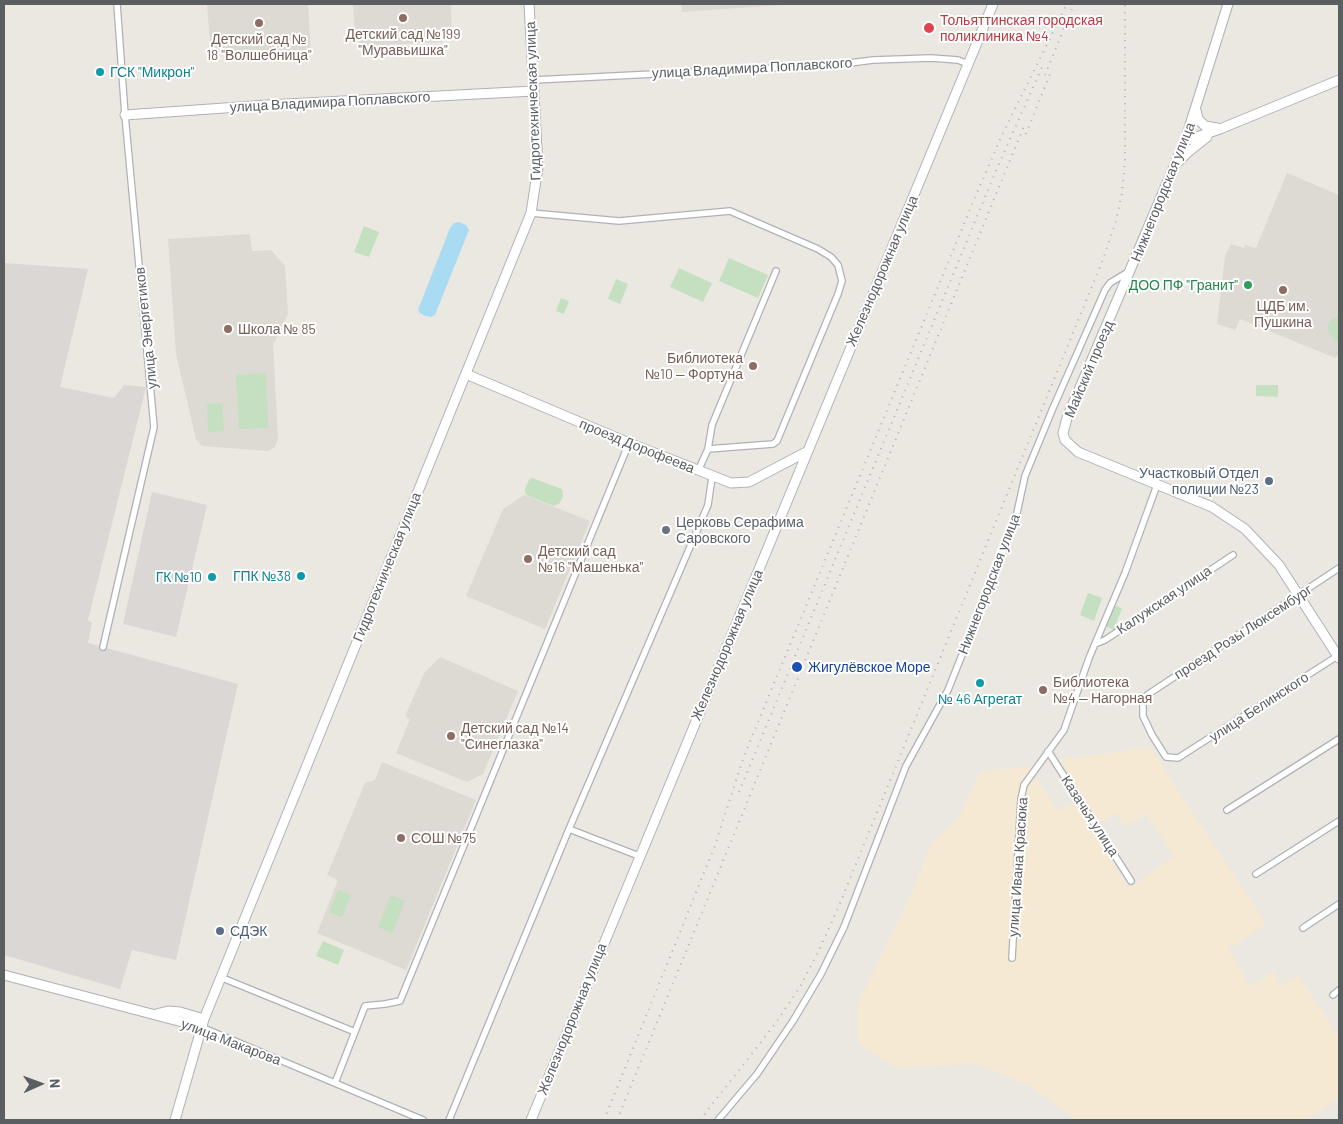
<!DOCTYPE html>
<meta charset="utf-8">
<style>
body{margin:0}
#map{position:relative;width:1343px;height:1124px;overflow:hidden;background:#ebe8e2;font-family:Barlow,sans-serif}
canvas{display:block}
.frame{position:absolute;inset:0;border:5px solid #5a5e60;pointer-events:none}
.north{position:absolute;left:15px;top:1059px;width:50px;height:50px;-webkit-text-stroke:4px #fff;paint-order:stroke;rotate:88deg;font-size:14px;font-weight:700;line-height:20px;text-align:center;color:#5a5e60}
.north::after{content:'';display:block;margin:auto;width:18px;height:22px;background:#5a5e60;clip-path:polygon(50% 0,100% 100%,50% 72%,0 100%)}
</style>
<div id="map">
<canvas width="1343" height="1124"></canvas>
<div class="frame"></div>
<div class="north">N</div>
</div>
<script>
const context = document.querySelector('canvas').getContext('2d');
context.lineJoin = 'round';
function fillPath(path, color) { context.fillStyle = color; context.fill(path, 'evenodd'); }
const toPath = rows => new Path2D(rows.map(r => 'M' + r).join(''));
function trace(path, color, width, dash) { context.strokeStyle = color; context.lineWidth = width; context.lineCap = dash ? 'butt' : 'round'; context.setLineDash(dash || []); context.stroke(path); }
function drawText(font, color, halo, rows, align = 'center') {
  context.font = font + ' Barlow,sans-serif'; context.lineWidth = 4; context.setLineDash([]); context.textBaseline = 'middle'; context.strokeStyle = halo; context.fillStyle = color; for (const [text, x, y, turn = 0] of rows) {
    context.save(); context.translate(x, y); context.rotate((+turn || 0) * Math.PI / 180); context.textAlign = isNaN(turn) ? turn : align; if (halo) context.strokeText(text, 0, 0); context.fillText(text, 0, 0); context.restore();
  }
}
const industrial = toPath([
 [4,263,88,269,60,387,114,398,124,385,146,387,88,620,92,623,88,643,238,684,176,960,132,950,120,989,4,955],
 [152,492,207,505,176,637,123,624]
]);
const education = toPath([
 [207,4,308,4,311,52,264,56,255,52,220,53,210,43],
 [353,4,451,4,452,35,443,42,363,46,355,37],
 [681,4,797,4,682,12],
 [1287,173,1339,195,1339,355,1335,358,1240,319,1235,330,1217,324,1225,256,1231,244,1244,248,1245,245,1256,248],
 [250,234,252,251,271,250,285,266,288,314,273,345,278,438,275,447,268,451,202,446,196,439,176,354,168,239],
 [524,495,590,521,545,629,466,596,503,509],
 [440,657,518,691,483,774,467,782,396,753,410,719,405,716,425,672],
 [382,762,476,800,406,970,317,933,338,880,327,875,365,783,375,780]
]);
const green = toPath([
 [364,226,379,232,369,257,354,252],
 [729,258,768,275,758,298,719,281],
 [679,268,712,283,703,302,670,287],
 [616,279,628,284,620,304,608,299],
 [561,298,569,301,564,314,556,311],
 [1339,315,1339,343,1334,339,1328,331,1327,326,1330,321],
 [266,373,268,428,239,429,236,375],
 [1256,385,1278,385,1278,397,1256,396],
 [222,403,224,431,208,432,207,404],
 [532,478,562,489,563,496,560,503,554,506,528,496,525,493,525,489,529,480],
 [1088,593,1102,598,1094,621,1080,615],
 [1113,605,1122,608,1114,630,1105,626],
 [338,890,351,895,342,917,329,912],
 [391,895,405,901,392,933,378,927],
 [323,941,344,950,338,965,316,956]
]);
const sand = toPath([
 [1150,747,1266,924,1229,949,1250,986,1273,971,1281,985,1298,975,1339,1038,1339,1098,1306,1120,1074,1120,1070,1115,1029,1086,977,1064,896,1068,858,1043,858,1003,912,892,932,843,960,816,980,771,1028,767,1059,811,1075,802,1128,889,1174,856,1147,814,1125,827,1116,813,1100,823,1060,760]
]);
const water = toPath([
 [459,222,466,225,469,230,435,315,431,317,425,316,420,313,418,310,450,228,454,223]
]);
const street = toPath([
 [534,80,834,65,873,60,931,58,958,60,968,64],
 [531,213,619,221,730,211,818,249,831,257,838,265,842,281,838,294,777,441,773,444,708,449],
 [698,471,708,449,712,425,776,271],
 [1095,644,1105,640,1233,555],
 [103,647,154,427,125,115,117,4],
 [1339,655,1178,758,1166,757,1152,735,1143,716,1143,703,1147,695,1339,568],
 [1048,751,1131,881],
 [1227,810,1339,739],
 [569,829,639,856],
 [1256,874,1339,821],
 [1303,928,1339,904],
 [1012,958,1021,799,1024,785,1064,730,1089,658,1125,573,1157,485],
 [220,977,355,1032],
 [1333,995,1339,990],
 [201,1027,423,1120],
 [335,1083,365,1006,385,1004,400,1001,629,443],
 [449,1120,569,829,708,505,712,477],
 [718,1120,757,1074,793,1021,821,974,844,927,906,766,948,690,1015,522,1025,476,1053,408,1105,290,1110,283,1128,272]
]);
const secondary = toPath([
 [1228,4,1185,141,1067,418,1063,433,1065,440,1078,452,1212,507,1245,529,1279,565,1339,658],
 [1196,110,1198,119,1205,126,1217,128],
 [125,115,267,105,534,91],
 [1185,141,1220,129,1339,80],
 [1179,161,1187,153,1207,137],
 [466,374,629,443,731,483,749,482,808,451],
 [4,975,201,1027],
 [156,1014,168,1011,180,1012,204,1019],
 [175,1120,204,1019,531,213,538,167,529,4],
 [531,1120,993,4]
]);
const rail = toPath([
 [1045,75,1074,4],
 [1026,134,1052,69],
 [739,792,995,173,1043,65],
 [604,1120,714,848,744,756,976,195,1002,135,1067,4],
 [617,1120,1024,126],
 [700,1120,775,1024,800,987,819,950,838,908,1102,262,1116,221,1122,193,1125,161,1125,4]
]);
const markers = [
 [403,18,5,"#8d6e63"],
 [259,23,5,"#8d6e63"],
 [929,28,6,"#e0444e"],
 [100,72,5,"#0f9aa8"],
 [1248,285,5,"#2e9e5b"],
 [1283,290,5,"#8d6e63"],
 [228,329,5,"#8d6e63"],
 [753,366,5,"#8d6e63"],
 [1269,481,5,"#5c6f8a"],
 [666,530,5,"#6b7280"],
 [528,559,5,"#8d6e63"],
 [301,576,5,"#0f9aa8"],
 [212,577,5,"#0f9aa8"],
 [797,667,6,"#1a4fb4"],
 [980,683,5,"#0f9aa8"],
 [1043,690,5,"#8d6e63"],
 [451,736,5,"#8d6e63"],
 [401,838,5,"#8d6e63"],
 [220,931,5,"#5c6f8a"]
];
const healthNames = [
 ["Тольяттинская городская",940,20],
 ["поликлиника №4",940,36]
];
const educationNames = [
 ["Детский сад №199",403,34,"center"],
 ["\"Муравьишка\"",403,50,"center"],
 ["Детский сад №",259,39,"center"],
 ["18 \"Волшебница\"",259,55,"center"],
 ["ЦДБ им.",1283,306,"center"],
 ["Пушкина",1283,322,"center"],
 ["Школа № 85",238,329],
 ["Библиотека",743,358,"right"],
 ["№10 — Фортуна",743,374,"right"],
 ["Детский сад",538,551],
 ["№16 \"Машенька\"",538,567],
 ["Библиотека",1053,682],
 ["№4 — Нагорная",1053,698],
 ["Детский сад №14",461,728],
 ["\"Синеглазка\"",461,744],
 ["СОШ №75",411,838]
];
const streetNames = [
 ["улица Владимира Поплавского",752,68,-3],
 ["Гидротехническая улица",533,101,-92],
 ["улица Владимира Поплавского",330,102,-3],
 ["Нижнегородская улица",1163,192,-68],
 ["Железнодорожная улица",882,271,-67],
 ["улица Энергетиков",146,328,-96],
 ["Майский проезд",1089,369,-67],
 ["проезд Дорофеева",637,446,22],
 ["Гидротехническая улица",387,567,-68],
 ["Нижнегородская улица",989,584,-69],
 ["Калужская улица",1164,600,-34],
 ["проезд Розы Люксембург",1243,632,-33],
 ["Железнодорожная улица",727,645,-67],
 ["улица Белинского",1259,707,-33],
 ["Казачья улица",1090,816,57],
 ["улица Ивана Красюка",1018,867,-86],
 ["Железнодорожная улица",572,1019,-68],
 ["улица Макарова",231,1042,21]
];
const cultureNames = [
 ["ГСК \"Микрон\"",110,72,"left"],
 ["ГПК №38",291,576],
 ["ГК №10",202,577],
 ["№ 46 Агрегат",980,699,"center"]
];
const leisureNames = [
 ["ДОО ПФ \"Гранит\"",1238,285]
];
const serviceNames = [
 ["Участковый Отдел",1259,473],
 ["полиции №23",1259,489],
 ["СДЭК",230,931,"left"]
];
const worshipNames = [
 ["Церковь Серафима",676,522],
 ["Саровского",676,538]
];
const transitNames = [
 ["Жигулёвское Море",808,667]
];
fillPath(industrial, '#dad7d4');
fillPath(education, '#ddd9d3');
fillPath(green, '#c4e0c1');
fillPath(sand, '#f5e9d3');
fillPath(water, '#a9dbf3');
trace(street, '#afb2b5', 8);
trace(secondary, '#aeb2b5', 11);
trace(street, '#fff', 5.5);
trace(secondary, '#fff', 9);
trace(rail, '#b0b1b1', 2, [1, 6]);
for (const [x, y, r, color] of markers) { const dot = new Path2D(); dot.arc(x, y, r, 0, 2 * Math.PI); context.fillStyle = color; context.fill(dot); trace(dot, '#fff', 2); }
drawText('14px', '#be3a42', '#fff', healthNames, 'left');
drawText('14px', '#785e54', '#fff', educationNames, 'left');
drawText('14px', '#5a5e60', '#fff', streetNames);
drawText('14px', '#0d838f', '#fff', cultureNames, 'right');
drawText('14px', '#27864d', '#fff', leisureNames, 'right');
drawText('14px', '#4e5e75', '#fff', serviceNames, 'right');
drawText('14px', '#5b616d', '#fff', worshipNames, 'left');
drawText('14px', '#164399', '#fff', transitNames, 'left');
</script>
